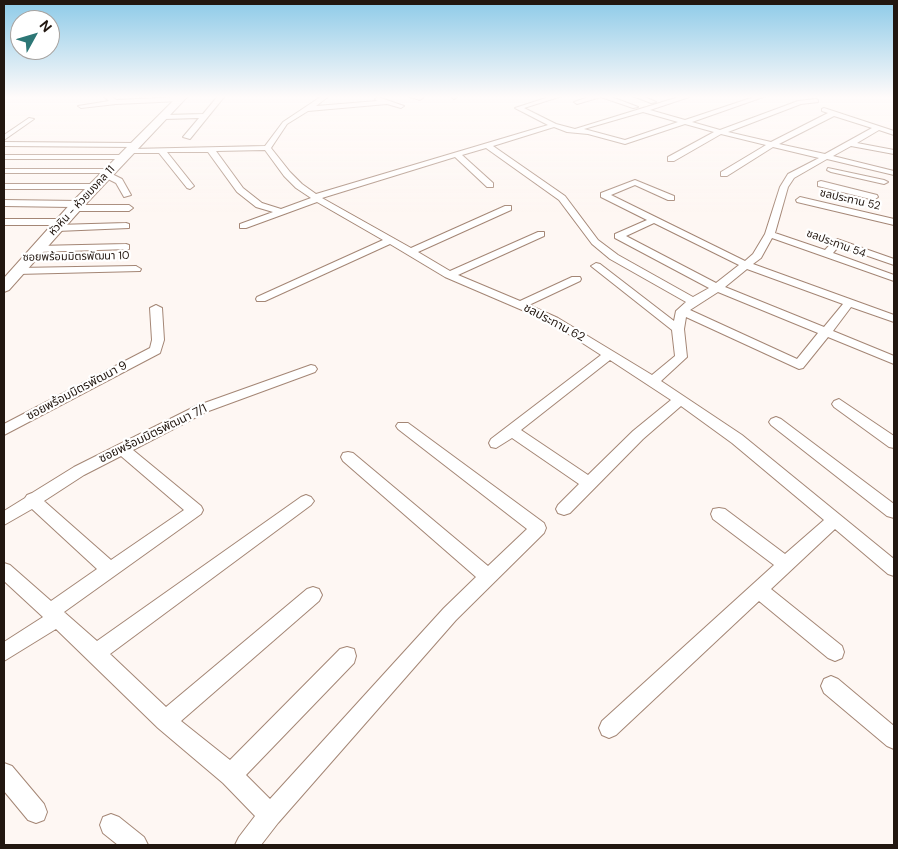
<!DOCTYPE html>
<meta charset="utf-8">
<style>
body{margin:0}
#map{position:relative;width:898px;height:849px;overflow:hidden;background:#fef7f3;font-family:"DM Sans",sans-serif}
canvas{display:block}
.frame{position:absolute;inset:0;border:5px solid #221710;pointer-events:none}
.north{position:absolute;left:10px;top:10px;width:50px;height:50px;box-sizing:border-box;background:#fff;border:1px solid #a7a29f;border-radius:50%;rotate:51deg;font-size:14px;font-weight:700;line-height:20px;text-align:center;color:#221710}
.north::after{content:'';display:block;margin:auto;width:18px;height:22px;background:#2d7776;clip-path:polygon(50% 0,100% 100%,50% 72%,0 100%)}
</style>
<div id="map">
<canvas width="898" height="849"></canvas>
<div class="frame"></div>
<div class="north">N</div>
</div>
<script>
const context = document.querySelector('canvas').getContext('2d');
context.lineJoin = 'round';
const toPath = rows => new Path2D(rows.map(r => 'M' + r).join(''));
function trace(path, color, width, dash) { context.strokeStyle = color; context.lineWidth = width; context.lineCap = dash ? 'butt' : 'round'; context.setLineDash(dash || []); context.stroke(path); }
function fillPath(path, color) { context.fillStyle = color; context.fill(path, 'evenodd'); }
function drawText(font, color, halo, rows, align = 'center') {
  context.font = font + ' "DM Sans","Noto Sans Thai",sans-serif'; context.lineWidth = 4.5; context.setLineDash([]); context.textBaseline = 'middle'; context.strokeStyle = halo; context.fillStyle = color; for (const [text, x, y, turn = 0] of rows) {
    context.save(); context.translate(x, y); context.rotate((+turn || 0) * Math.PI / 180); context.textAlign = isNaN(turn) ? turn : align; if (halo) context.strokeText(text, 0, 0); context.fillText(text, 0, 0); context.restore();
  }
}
const street = toPath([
 [103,96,110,96,117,100,180,97,183,99,180,101,116,104,81,108,78,106,109,101,103,96],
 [218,96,224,97,190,139,183,137,199,118,164,119,161,117,164,115,203,114,218,96],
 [322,96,329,96,316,106,377,101,375,99,378,97,404,106,401,108,387,104,308,111,287,124,271,148,290,172,302,184,316,194,548,125,515,108,552,96,562,96,524,108,556,124,575,129,682,96,692,96,650,110,685,120,757,96,766,96,692,122,720,130,798,101,816,99,818,100,818,102,801,104,728,132,771,142,828,113,822,111,822,109,824,108,894,131,894,135,879,130,857,143,894,150,894,154,851,146,833,156,894,171,894,175,827,159,794,178,788,187,775,233,825,250,834,240,837,239,894,259,894,265,839,246,833,253,894,275,894,281,772,238,761,258,753,264,894,315,894,322,851,307,833,331,894,356,894,364,828,337,803,368,799,369,686,317,684,329,687,357,661,381,742,435,894,559,894,576,888,574,835,529,771,589,842,646,844,652,842,658,835,661,828,658,759,601,616,735,609,738,602,735,599,728,602,721,774,565,713,519,711,514,713,509,719,508,725,509,785,554,824,520,732,443,681,406,643,439,570,513,564,515,558,513,556,509,558,505,579,484,512,438,496,448,491,447,489,443,491,439,601,355,550,322,445,277,390,244,265,301,257,301,256,299,257,297,383,240,317,202,246,228,240,228,240,224,273,212,256,207,237,192,208,152,167,152,194,186,190,189,187,188,159,153,131,153,127,151,131,149,265,146,283,122,322,96],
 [643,112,678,122,625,140,584,129,643,112],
 [834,116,872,128,825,154,779,144,834,116],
 [685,124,714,132,668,157,668,161,674,161,721,134,766,145,721,172,721,176,727,176,773,147,819,158,788,174,780,187,765,234,753,254,745,261,611,195,635,185,668,200,674,200,674,196,635,180,601,193,601,197,647,220,615,234,615,238,709,288,693,297,618,255,598,240,565,196,493,146,554,127,567,132,588,134,625,144,685,124],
 [486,148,559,200,592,244,610,259,686,302,676,311,674,321,600,264,596,263,591,266,672,330,675,356,652,375,558,318,529,305,580,281,581,279,580,277,572,277,520,301,458,275,544,236,544,232,538,232,450,271,418,252,511,210,511,206,505,206,411,248,322,198,455,157,487,187,493,187,493,183,462,155,486,148],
 [265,150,284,176,296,188,311,198,281,209,262,203,243,188,216,151,265,150],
 [654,223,739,265,716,283,626,236,654,223],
 [747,269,843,304,824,327,725,287,747,269],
 [718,292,818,333,797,359,690,310,718,292],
 [610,360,671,400,633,431,588,475,521,430,610,360],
 [407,96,419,96,423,98,420,100,407,96],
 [450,96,456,96,457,97,454,99,450,96],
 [592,96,609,96,638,107,633,108,601,97,577,104,574,102,592,96],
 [633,96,642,96,656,102,651,103,633,96],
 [29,118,34,119,4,140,4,135,29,118],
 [4,142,136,143,140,145,136,147,4,146,4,142],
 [4,155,124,155,128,157,124,159,4,159,4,155],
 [828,168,884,180,888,182,884,184,831,172,827,170,828,168],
 [4,169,110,169,114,171,110,173,122,179,131,195,124,197,116,183,104,177,104,173,4,173,4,169],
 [821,181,877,195,878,197,874,200,818,186,818,182,821,181],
 [94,184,98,187,97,189,4,189,4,184,94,184],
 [800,197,894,219,894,225,797,202,796,200,800,197],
 [4,200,78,201,81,202,81,205,129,205,133,208,129,211,74,211,71,210,71,207,4,206,4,200],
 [4,219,62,219,67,222,62,225,4,225,4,219],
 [126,223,129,224,129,228,57,231,52,228,57,225,126,223],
 [126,244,129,245,129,249,37,252,32,249,37,246,126,244],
 [136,266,141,269,140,271,17,274,12,271,17,268,136,266],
 [156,305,162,308,164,340,160,353,4,435,4,424,150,348,152,340,150,308,156,305],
 [311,365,315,366,317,369,315,372,206,412,133,450,201,506,203,510,201,514,64,612,97,641,301,497,306,495,311,497,314,501,311,505,110,654,166,707,307,589,313,587,319,589,322,595,319,601,181,721,230,760,340,649,347,647,354,649,356,656,354,663,246,775,270,799,444,608,476,577,343,461,341,457,343,453,348,452,353,453,488,566,527,529,398,429,396,426,398,423,408,423,544,523,546,528,544,533,456,620,278,823,261,845,235,845,239,837,255,816,223,783,158,728,56,629,4,661,4,642,43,617,4,581,4,563,10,565,51,601,97,569,32,509,4,525,4,511,25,498,27,495,32,493,74,467,196,406,311,365],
 [121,456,184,510,111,560,44,501,84,475,121,456],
 [839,399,894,436,894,448,889,447,834,407,832,404,834,401,839,399],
 [776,417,781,419,894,504,894,518,887,516,771,425,769,422,771,419,776,417],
 [831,676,838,679,894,726,894,749,887,746,824,693,821,686,824,679,831,676],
 [4,763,12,766,44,804,47,812,44,820,36,823,28,820,4,791,4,763],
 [111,814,119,817,144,837,148,845,118,845,103,833,100,825,103,817,111,814]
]);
const secondary = toPath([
 [178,96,188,96,83,207,9,290,4,292,4,278,73,201,178,96]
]);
const farStreetnames = [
 ["ชลประทาน 52",850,200,13],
 ["หัวหิน - ห้วยมงคล 11",82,201,-47],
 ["ชลประทาน 54",836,244,20],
 ["ซอยพร้อมมิตรพัฒนา 10",76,257,-1]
];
const streetNames = [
 ["ชลประทาน 62",554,323,28],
 ["ซอยพร้อมมิตรพัฒนา 9",77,391,-28],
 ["ซอยพร้อมมิตรพัฒนา 7/1",153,434,-26]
];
trace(street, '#a48675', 2);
trace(secondary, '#a48675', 2);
fillPath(street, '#fff');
fillPath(secondary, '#fff');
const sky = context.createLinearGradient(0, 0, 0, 215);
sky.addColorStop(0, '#8dcae8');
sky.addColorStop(0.45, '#fffbfa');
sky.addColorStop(1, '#fffbfa00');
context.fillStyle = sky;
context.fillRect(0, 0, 898, 215);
drawText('11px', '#221710', '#fff', farStreetnames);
drawText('12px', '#221710', '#fff', streetNames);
</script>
